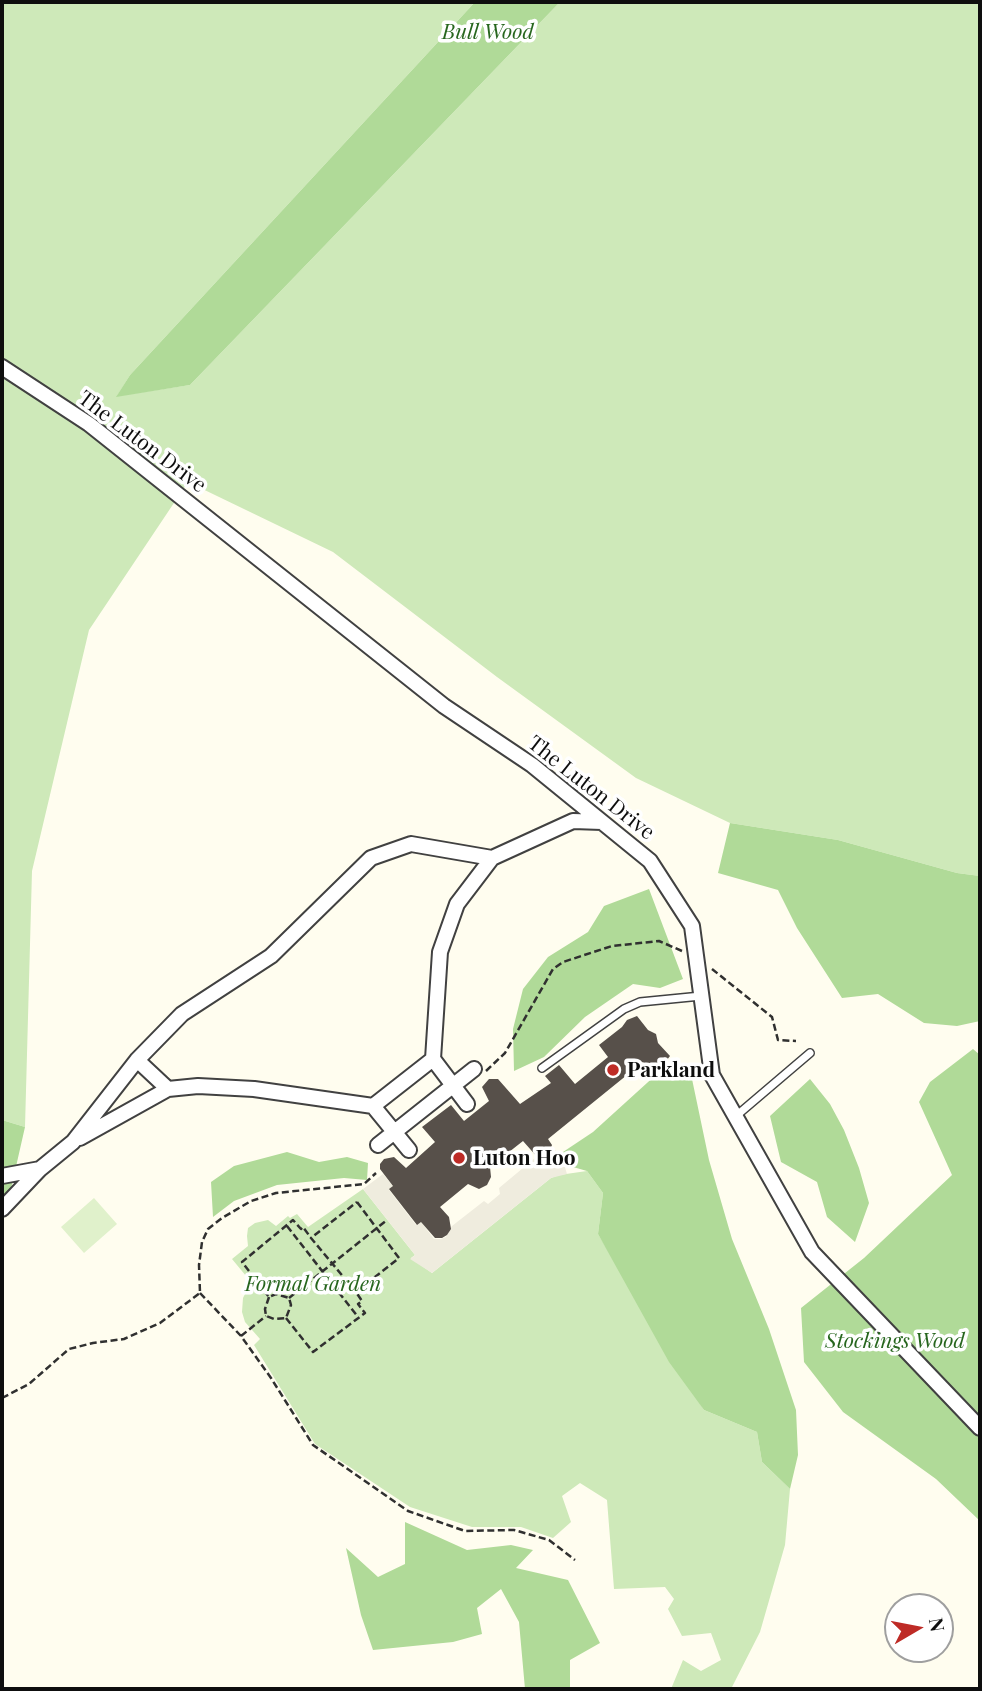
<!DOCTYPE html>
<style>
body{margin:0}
#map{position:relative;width:982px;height:1691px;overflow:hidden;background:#fffdef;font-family:"Playfair Display",serif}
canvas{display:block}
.frame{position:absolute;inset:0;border:4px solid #0e0e0e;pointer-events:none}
.north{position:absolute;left:884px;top:1593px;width:70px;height:70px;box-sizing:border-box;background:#fff;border:2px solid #9f9f9f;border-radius:50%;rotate:80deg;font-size:19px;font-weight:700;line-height:28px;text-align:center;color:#0e0e0e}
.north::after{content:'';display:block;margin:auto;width:24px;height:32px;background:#be2b26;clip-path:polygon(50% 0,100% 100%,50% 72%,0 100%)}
</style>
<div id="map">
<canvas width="982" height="1691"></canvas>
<div class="frame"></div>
<div class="north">N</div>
</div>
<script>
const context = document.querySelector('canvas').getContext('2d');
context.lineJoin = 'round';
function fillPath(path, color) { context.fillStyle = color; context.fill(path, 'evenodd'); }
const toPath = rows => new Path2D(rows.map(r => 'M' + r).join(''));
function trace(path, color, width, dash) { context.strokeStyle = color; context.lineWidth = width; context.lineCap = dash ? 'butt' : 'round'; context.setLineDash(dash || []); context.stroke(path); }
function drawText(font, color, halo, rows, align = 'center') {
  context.font = font + ' "Playfair Display",serif'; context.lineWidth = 7; context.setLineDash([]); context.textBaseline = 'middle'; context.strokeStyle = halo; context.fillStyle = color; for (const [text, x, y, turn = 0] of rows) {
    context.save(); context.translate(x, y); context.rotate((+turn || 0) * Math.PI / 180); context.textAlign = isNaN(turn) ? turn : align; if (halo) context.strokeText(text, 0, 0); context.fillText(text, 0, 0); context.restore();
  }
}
const green = toPath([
 [2,2,475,2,130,375,117,396,190,385,560,2,980,2,980,876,957,873,838,840,730,823,636,778,497,677,333,552,188,482,89,630,32,871,25,1127,2,1120],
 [587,1171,603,1193,598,1234,704,1410,757,1432,762,1462,790,1489,785,1545,760,1632,731,1689,671,1689,683,1660,701,1671,721,1660,711,1633,682,1636,668,1609,674,1599,665,1587,614,1589,607,1500,580,1483,562,1496,571,1522,553,1538,521,1527,472,1527,410,1507,315,1444,254,1345,260,1339,245,1322,242,1312,243,1298,251,1282,232,1259,248,1246,247,1236,248,1228,255,1223,268,1220,276,1226,288,1216,290,1218,297,1214,308,1227,363,1189,415,1255,411,1258,432,1273,551,1178,559,1175]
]);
const forest = toPath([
 [475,2,560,2,190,385,116,397,130,375],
 [730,823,838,840,957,873,980,876,980,1021,957,1026,924,1023,878,994,842,998,797,928,778,890,718,873],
 [649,889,683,979,660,988,633,984,585,1017,544,1057,514,1071,513,1029,523,989,548,957,588,932,604,906],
 [973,1049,980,1055,980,1521,936,1479,843,1412,804,1362,801,1308,864,1258,952,1175,919,1102,930,1082],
 [658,1073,692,1079,709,1160,732,1239,769,1329,796,1410,798,1455,790,1489,762,1462,757,1432,704,1410,669,1362,598,1234,603,1193,587,1171,566,1165,560,1154,593,1132],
 [810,1079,830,1104,844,1130,859,1168,869,1203,855,1242,827,1217,817,1182,781,1162,770,1116],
 [2,1120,25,1127,10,1193,2,1202],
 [287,1152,319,1162,347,1157,368,1163,367,1180,344,1178,277,1185,234,1201,213,1217,211,1182,234,1166],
 [405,1522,467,1550,511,1545,533,1550,516,1568,568,1580,600,1643,570,1660,570,1689,525,1689,519,1622,501,1589,477,1608,482,1634,453,1642,373,1650,361,1615,346,1548,378,1577,405,1564]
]);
const pitch = toPath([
 [94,1198,117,1224,84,1253,61,1227]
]);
const plaza = toPath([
 [553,1147,563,1161,567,1174,551,1178,432,1273,410,1259,415,1255,363,1189,383,1174,393,1186,389,1190,416,1225,421,1222,434,1239,441,1239,446,1237,452,1226,484,1201,488,1204,500,1194,499,1188,535,1158,542,1159,549,1156]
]);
const building = toPath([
 [637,1016,648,1030,656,1034,658,1043,670,1056,663,1065,651,1073,643,1062,548,1139,552,1145,548,1156,538,1158,523,1141,490,1167,491,1177,487,1185,479,1189,468,1184,440,1207,449,1217,451,1229,447,1235,442,1238,435,1238,421,1222,417,1225,389,1189,393,1186,380,1169,380,1164,384,1159,394,1157,406,1168,435,1142,422,1127,451,1105,464,1121,489,1101,482,1087,489,1079,498,1079,520,1104,551,1083,545,1076,559,1065,575,1084,608,1057,599,1045,622,1027,627,1020]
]);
const path = toPath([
 [712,969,772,1017,778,1040,796,1041],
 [486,1071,505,1053,553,969,563,962,612,946,659,941,682,951],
 [357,1202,399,1258,356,1292,311,1238,357,1202],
 [287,1226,358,1317],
 [200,1293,241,1336,271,1378,313,1445,408,1511,465,1531,514,1530,549,1540,575,1560],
 [269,1297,265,1309,266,1316,274,1319,286,1318,291,1305,289,1298,276,1294,269,1297,242,1262,293,1220,301,1229,303,1227,311,1238],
 [289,1298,387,1220],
 [286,1318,313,1352,365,1313,358,1304,362,1301,356,1292],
 [241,1336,266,1316],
 [2,1398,29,1384,69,1349,93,1343,124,1339,160,1323,200,1293,199,1265,202,1242,208,1229,222,1218,251,1201,276,1193,364,1184,376,1173]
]);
const lane = toPath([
 [542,1068,624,1009,640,1002,701,996],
 [736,1116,810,1053]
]);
const street = toPath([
 [2,367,89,424,444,706,532,765,650,861,692,926,712,1075,812,1252,980,1428],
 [137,1060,168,1089],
 [467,1104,433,1059,440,952,457,904,492,858],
 [373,1106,433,1059],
 [80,1138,168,1089,198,1086,254,1089,373,1106,409,1150],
 [378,1145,474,1069],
 [2,1176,40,1169,73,1142,137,1060,182,1014,271,956,371,858,411,844,492,858,573,821,602,822],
 [2,1209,40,1169]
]);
const markers = [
 [613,1070,7,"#be2b26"],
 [459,1158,7,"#be2b26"]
];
const parkNames = [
 ["Bull Wood",488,32],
 ["Formal Garden",313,1284],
 ["Stockings Wood",895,1341]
];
const streetNames = [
 ["The Luton Drive",142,442,37],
 ["The Luton Drive",591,788,38]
];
const poiNames = [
 ["Parkland",627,1070],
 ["Luton Hoo",473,1158]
];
fillPath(green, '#cee9b9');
fillPath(forest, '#b0da98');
fillPath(pitch, '#e0f1cb');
fillPath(plaza, '#efecde');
fillPath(building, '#57504a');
trace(lane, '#414141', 10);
trace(street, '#414141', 18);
trace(path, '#303030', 2.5, [7, 3.5]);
trace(lane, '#fff', 7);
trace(street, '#fff', 14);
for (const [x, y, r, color] of markers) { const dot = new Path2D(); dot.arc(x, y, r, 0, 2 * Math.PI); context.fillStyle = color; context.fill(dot); trace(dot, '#fff', 2.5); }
drawText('italic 21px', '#27661e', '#fff', parkNames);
drawText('21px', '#0e0e0e', '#fff', streetNames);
drawText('bold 21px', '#0e0e0e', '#fff', poiNames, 'left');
</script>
